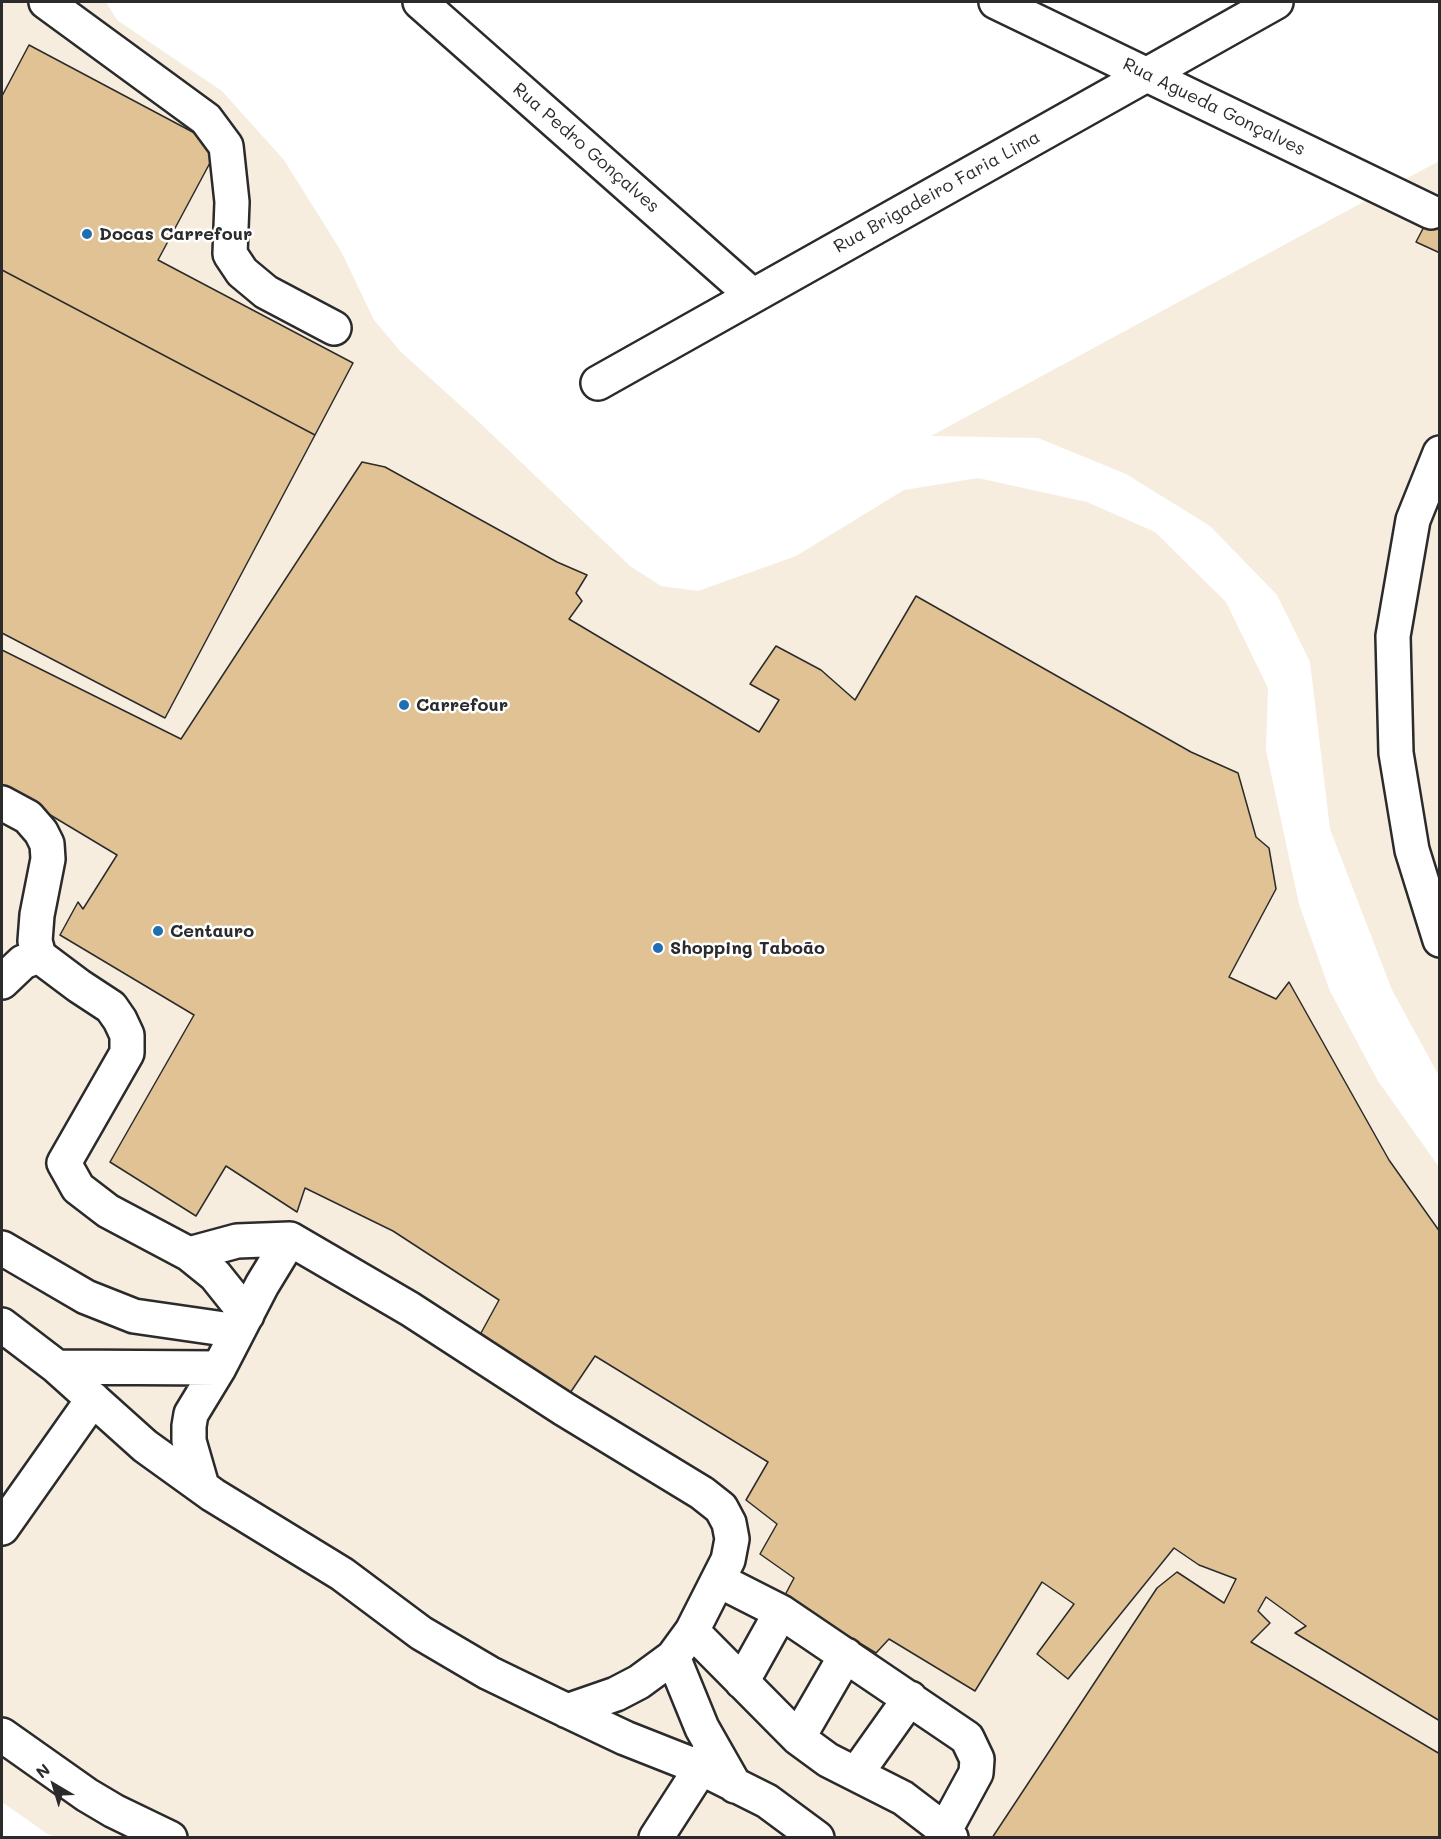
<!DOCTYPE html>
<meta charset="utf-8">
<style>
body{margin:0}
#map{position:relative;width:1441px;height:1839px;overflow:hidden;background:#fff;font-family:Mali,sans-serif}
canvas{display:block}
.frame{position:absolute;inset:0;border:3px solid #2b2b2b;pointer-events:none}
.north{position:absolute;left:24px;top:1755px;width:60px;height:60px;-webkit-text-stroke:4px #fff;paint-order:stroke;rotate:322deg;font-size:16px;font-weight:700;line-height:24px;text-align:center;color:#2b2b2b}
.north::after{content:'';display:block;margin:auto;width:21px;height:27px;background:#2b2b2b;clip-path:polygon(50% 0,100% 100%,50% 72%,0 100%)}
</style>
<div id="map">
<canvas width="1441" height="1839"></canvas>
<div class="frame"></div>
<div class="north">N</div>
</div>
<script>
const context = document.querySelector('canvas').getContext('2d');
context.lineJoin = 'round';
function fillPath(path, color) { context.fillStyle = color; context.fill(path, 'evenodd'); }
const toPath = rows => new Path2D(rows.map(r => 'M' + r).join(''));
function trace(path, color, width, dash) { context.strokeStyle = color; context.lineWidth = width; context.lineCap = dash ? 'butt' : 'round'; context.setLineDash(dash || []); context.stroke(path); }
function drawText(font, color, halo, rows, align = 'center') {
  context.font = font + ' Mali,sans-serif'; context.lineWidth = 5; context.setLineDash([]); context.textBaseline = 'middle'; context.strokeStyle = halo; context.fillStyle = color; for (const [text, x, y, turn = 0] of rows) {
    context.save(); context.translate(x, y); context.rotate((+turn || 0) * Math.PI / 180); context.textAlign = isNaN(turn) ? turn : align; if (halo) context.strokeText(text, 0, 0); context.fillText(text, 0, 0); context.restore();
  }
}
const built = toPath([
 [2,2,106,2,117,20,222,91,284,160,341,251,374,320,401,352,480,423,630,566,661,586,698,591,796,556,904,490,978,478,1087,502,1155,532,1226,602,1268,688,1266,750,1299,904,1330,991,1378,1081,1439,1167,1439,1837,58,1838,46,1833,2,1802],
 [1439,161,1439,1076,1392,990,1330,829,1310,662,1277,595,1210,526,1126,474,1038,438,931,436]
]);
const building = toPath([
 [29,45,219,146,158,260,353,363,315,435,2,270,2,96,29,45],
 [1440,196,1440,253,1416,242,1440,196],
 [2,270,315,435,165,718,2,633,2,270],
 [362,462,385,467,557,562,587,575,576,593,582,601,569,619,759,732,779,700,750,684,776,646,821,670,855,700,916,596,1191,752,1238,773,1256,837,1269,848,1276,889,1229,977,1276,999,1289,982,1389,1160,1440,1232,1440,1721,1295,1633,1306,1626,1266,1597,1258,1611,1270,1623,1251,1642,1440,1754,1440,1838,992,1838,1157,1588,1177,1572,1224,1603,1236,1579,1199,1565,1174,1548,1068,1679,1037,1654,1074,1604,1042,1582,975,1691,889,1639,876,1653,784,1597,794,1578,760,1554,777,1524,746,1500,768,1462,595,1356,566,1399,475,1344,499,1300,393,1231,305,1188,297,1212,226,1166,196,1216,110,1162,194,1015,60,935,78,902,83,909,117,855,2,786,2,650,181,739,362,462]
]);
const minor = toPath([
 [46,2,206,119,226,146,232,202,230,254,242,272,266,292,334,328],
 [420,2,752,295],
 [996,2,1431,212],
 [598,383,1276,2],
 [1440,453,1413,520,1393,636,1396,753,1412,850,1440,940],
 [2,803,28,817,41,832,47,844,48,859,37,915,35,941,39,956,79,986,111,1007,120,1020,127,1035,127,1053,64,1163,78,1188,108,1211,189,1254,215,1275,247,1315],
 [2,982,23,962,39,956],
 [2,1248,86,1297,134,1316,238,1331],
 [189,1254,237,1241,290,1239,410,1309,564,1409,702,1493,721,1508,729,1523,732,1539,728,1560,692,1631,673,1657],
 [2,1325,57,1367,145,1446,213,1495,342,1574,421,1633,489,1673,553,1704,625,1738,701,1768,767,1801,817,1838],
 [57,1367,219,1368],
 [202,1486,189,1441,189,1426,191,1414,219,1368,262,1285,290,1239],
 [2,1528,93,1399],
 [718,1580,781,1612,967,1738,977,1759,976,1773,945,1830],
 [692,1631,798,1738,828,1760,903,1798,945,1830,951,1838],
 [742,1682,781,1612],
 [567,1711,616,1694,639,1682,673,1657,702,1728,735,1786],
 [2,1735,87,1795,114,1811,170,1838],
 [798,1738,846,1655],
 [856,1774,910,1698],
 [656,1838,701,1768,710,1749]
]);
const markers = [
 [87,234,6,"#1f6fb2"],
 [404,705,6,"#1f6fb2"],
 [158,931,6,"#1f6fb2"],
 [658,948,6,"#1f6fb2"]
];
const streetNames = [
 ["Rua Agueda Gonçalves",1214,107,26],
 ["Rua Pedro Gonçalves",586,148,41],
 ["Rua Brigadeiro Faria Lima",937,192,-29]
];
const poiNames = [
 ["Docas Carrefour",99,234],
 ["Carrefour",416,705],
 ["Centauro",170,931],
 ["Shopping Taboão",670,948]
];
fillPath(built, '#f6eddf');
fillPath(building, '#e0c294');
trace(building, '#2b2b2b', 1.5);
trace(minor, '#2b2b2b', 38);
trace(minor, '#fff', 33);
for (const [x, y, r, color] of markers) { const dot = new Path2D(); dot.arc(x, y, r, 0, 2 * Math.PI); context.fillStyle = color; context.fill(dot); trace(dot, '#fff', 2); }
drawText('18px', '#2b2b2b', '#fff', streetNames);
drawText('bold 18px', '#2b2b2b', '#fff', poiNames, 'left');
</script>
